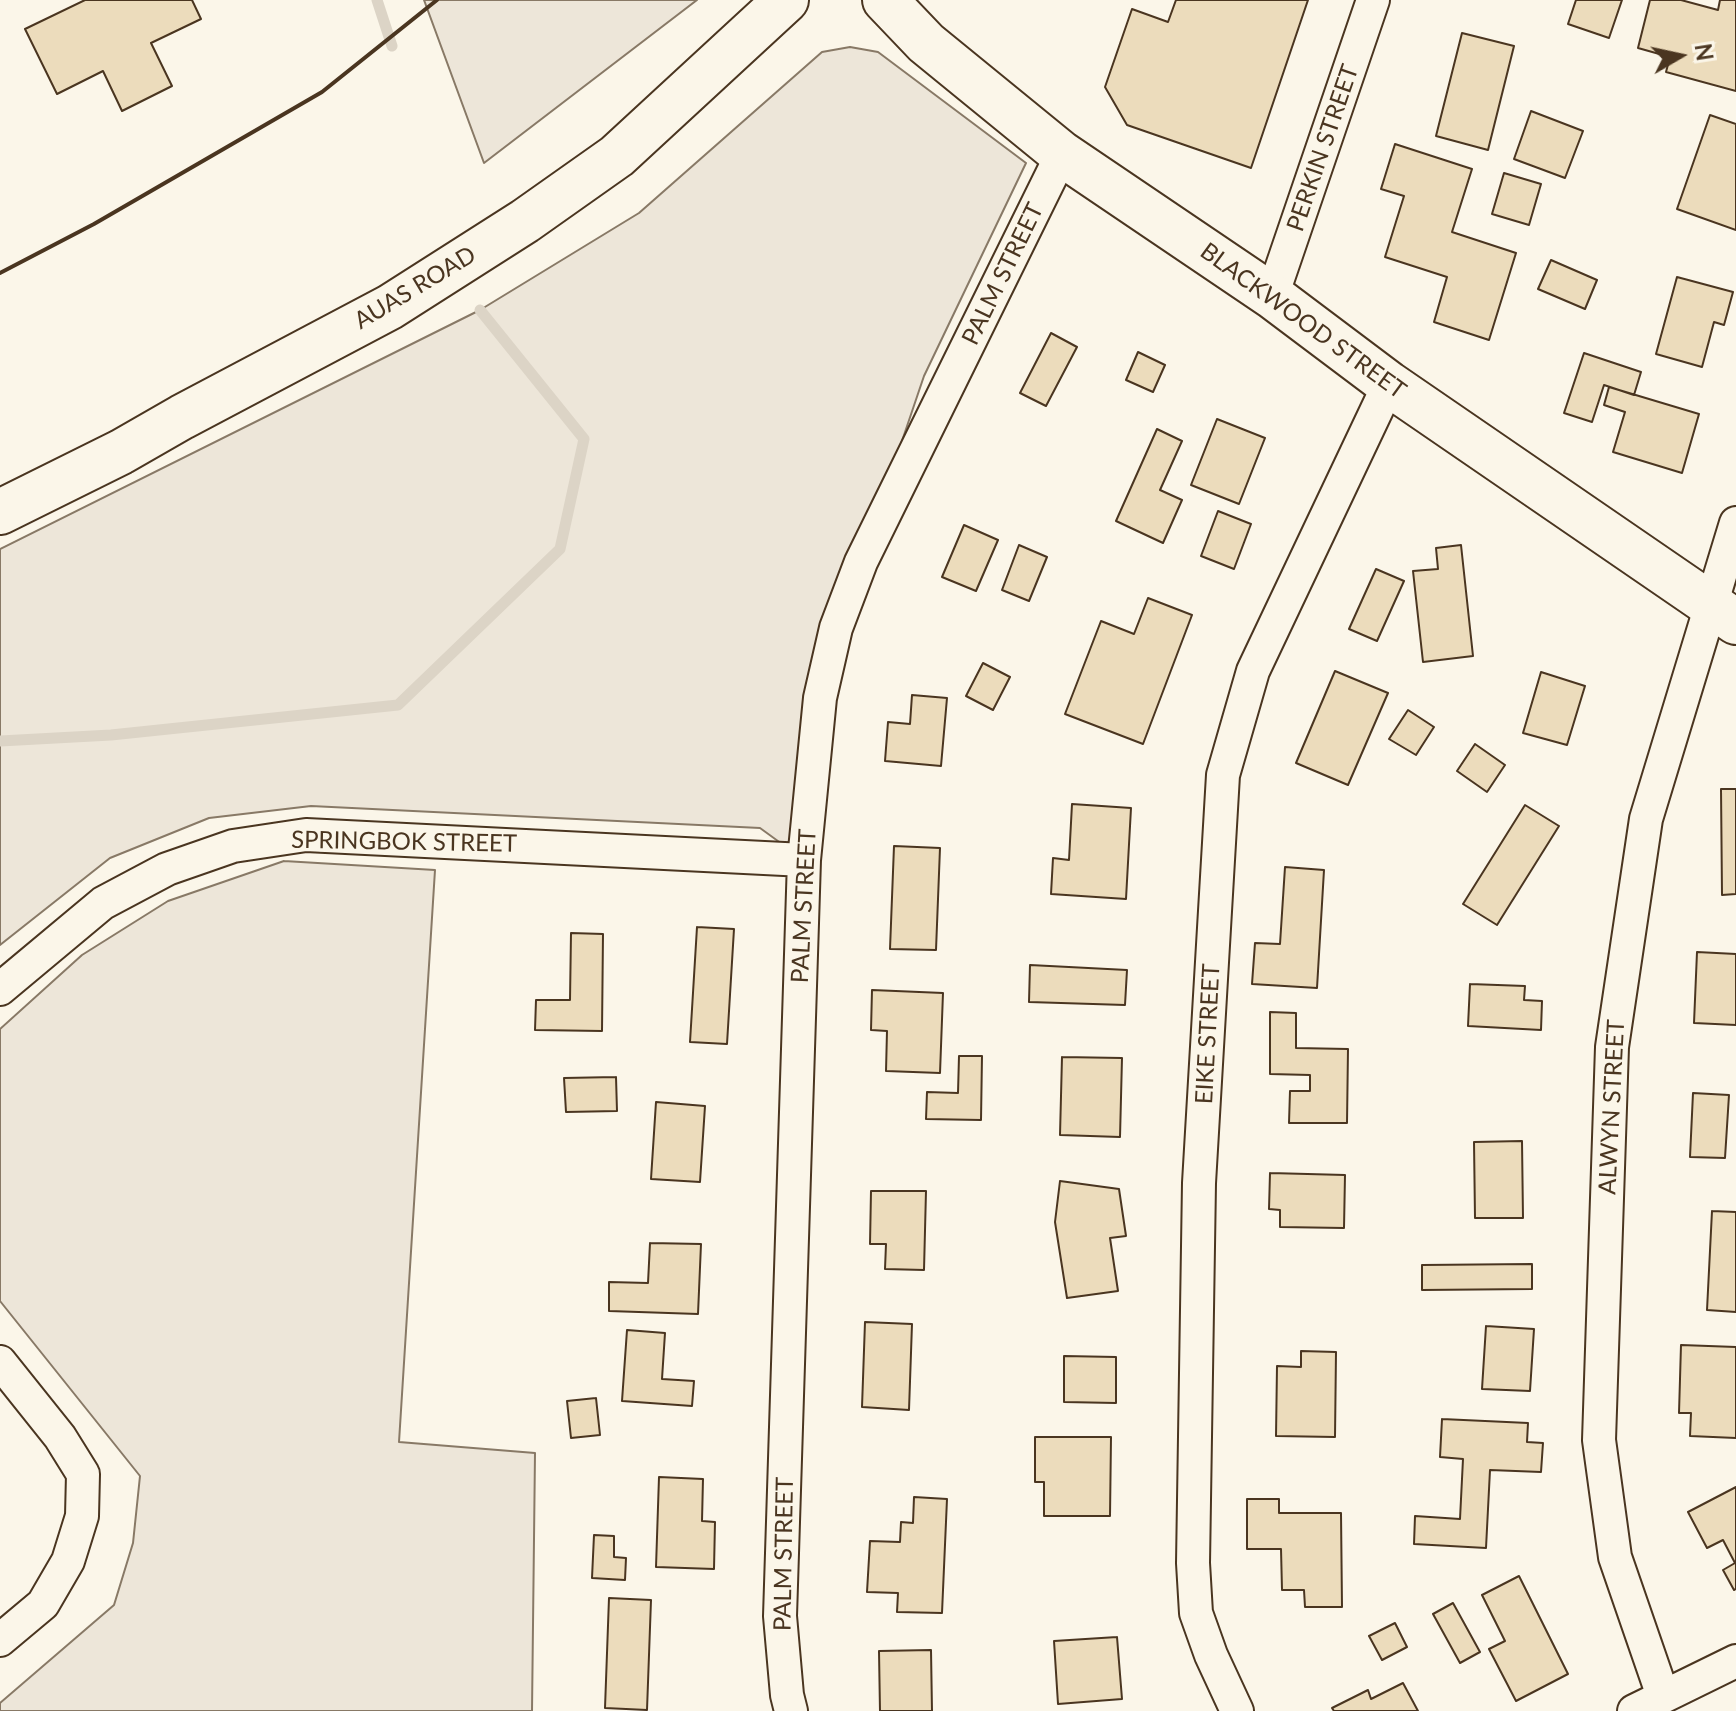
<!DOCTYPE html>
<style>
body{margin:0}
#map{position:relative;width:1736px;height:1711px;overflow:hidden;background:#fbf6e9;font-family:Lato,sans-serif}
canvas{display:block}
.north{position:absolute;left:1640px;top:16px;width:80px;height:80px;-webkit-text-stroke:6px #fbf6e9;paint-order:stroke;rotate:81deg;font-size:22px;font-weight:700;line-height:32px;text-align:center;color:#4a3520}
.north::after{content:'';display:block;margin:auto;width:28px;height:36px;background:#4a3520;clip-path:polygon(50% 0,100% 100%,50% 72%,0 100%)}
</style>
<div id="map">
<canvas width="1736" height="1711"></canvas>
<div class="north">N</div>
</div>
<script>
const context = document.querySelector('canvas').getContext('2d');
context.lineJoin = 'round';
function fillPath(path, color) { context.fillStyle = color; context.fill(path, 'evenodd'); }
const toPath = rows => new Path2D(rows.map(r => 'M' + r).join(''));
function trace(path, color, width, dash) { context.strokeStyle = color; context.lineWidth = width; context.lineCap = dash ? 'butt' : 'round'; context.setLineDash(dash || []); context.stroke(path); }
function drawText(font, color, halo, rows, align = 'center') {
  context.font = font + ' Lato,sans-serif'; context.lineWidth = 6; context.setLineDash([]); context.textBaseline = 'middle'; context.strokeStyle = halo; context.fillStyle = color; for (const [text, x, y, turn = 0] of rows) {
    context.save(); context.translate(x, y); context.rotate((+turn || 0) * Math.PI / 180); context.textAlign = isNaN(turn) ? turn : align; if (halo) context.strokeText(text, 0, 0); context.fillText(text, 0, 0); context.restore();
  }
}
const green = toPath([
 [424,0,697,0,484,163,424,0],
 [850,47,878,52,1026,163,924,376,861,562,804,860,760,828,311,806,209,818,110,858,0,945,0,549,480,310,639,213,822,52,850,47],
 [284,861,435,870,399,1442,535,1453,532,1711,0,1711,0,1703,114,1605,133,1543,140,1476,0,1301,0,1029,82,955,168,901,284,861]
]);
const stream = toPath([
 [377,0,392,46],
 [0,741,111,735,398,705,560,549,584,439,480,310]
]);
const building = toPath([
 [85,0,192,0,201,19,151,43,172,86,122,111,103,71,57,94,25,29,85,0],
 [1176,0,1308,0,1251,168,1127,125,1105,87,1132,9,1168,22,1176,0],
 [1576,0,1622,0,1609,38,1568,24,1576,0],
 [1650,0,1681,0,1718,10,1720,0,1736,0,1736,91,1666,72,1670,57,1638,48,1650,0],
 [1462,33,1514,46,1488,150,1436,136,1462,33],
 [1531,111,1583,131,1565,178,1514,159,1531,111],
 [1710,115,1736,124,1736,230,1677,209,1710,115],
 [1395,144,1472,169,1452,232,1516,253,1489,340,1434,322,1447,277,1385,257,1404,196,1381,189,1395,144],
 [1504,173,1541,184,1529,225,1492,214,1504,173],
 [1551,260,1597,280,1585,309,1538,289,1551,260],
 [1677,277,1733,292,1724,325,1714,322,1702,367,1656,354,1677,277],
 [1051,333,1077,347,1046,406,1020,393,1051,333],
 [1138,352,1165,365,1153,392,1126,380,1138,352],
 [1584,353,1641,372,1634,395,1604,385,1592,422,1564,413,1584,353],
 [1609,387,1699,414,1682,473,1613,452,1625,412,1604,405,1609,387],
 [1217,419,1265,438,1239,504,1191,485,1217,419],
 [1157,429,1182,441,1160,490,1182,500,1163,543,1116,521,1157,429],
 [1218,511,1251,524,1234,569,1201,556,1218,511],
 [964,525,998,540,976,591,942,577,964,525],
 [1019,545,1047,557,1029,601,1002,590,1019,545],
 [1461,545,1473,656,1423,662,1413,571,1438,569,1436,548,1461,545],
 [1376,569,1404,581,1377,641,1349,629,1376,569],
 [1148,598,1192,615,1143,744,1065,714,1101,621,1134,634,1148,598],
 [983,663,1010,677,993,710,966,696,983,663],
 [1335,671,1388,693,1348,785,1296,763,1335,671],
 [1541,672,1585,686,1567,745,1523,733,1541,672],
 [912,695,947,698,941,766,885,761,888,722,910,724,912,695],
 [1408,710,1434,727,1416,755,1389,739,1408,710],
 [1475,744,1505,765,1487,792,1457,771,1475,744],
 [1721,789,1736,789,1736,894,1722,895,1721,789],
 [1072,804,1131,808,1126,899,1051,894,1053,858,1069,860,1072,804],
 [1525,805,1559,826,1497,925,1463,904,1525,805],
 [894,846,940,848,936,950,890,949,894,846],
 [1285,867,1324,870,1317,988,1252,984,1255,943,1280,944,1285,867],
 [697,927,734,929,727,1044,690,1042,697,927],
 [571,933,603,934,602,1031,535,1030,536,1000,570,1000,571,933],
 [1697,952,1736,954,1736,1025,1694,1023,1697,952],
 [1030,965,1127,970,1125,1005,1029,1002,1030,965],
 [1470,984,1525,986,1524,1000,1542,1001,1541,1030,1468,1026,1470,984],
 [872,990,943,993,940,1073,886,1071,887,1031,871,1030,872,990],
 [1270,1012,1296,1013,1296,1048,1348,1049,1347,1123,1289,1123,1290,1091,1310,1091,1310,1075,1270,1074,1270,1012],
 [959,1056,982,1056,981,1120,926,1119,927,1092,958,1093,959,1056],
 [1062,1057,1122,1058,1120,1137,1060,1135,1062,1057],
 [616,1077,617,1111,566,1112,564,1078,616,1077],
 [1693,1093,1729,1095,1725,1158,1690,1157,1693,1093],
 [656,1102,705,1106,700,1182,651,1179,656,1102],
 [1522,1141,1523,1218,1475,1218,1474,1142,1522,1141],
 [1270,1173,1345,1175,1344,1228,1280,1227,1280,1210,1269,1209,1270,1173],
 [1060,1181,1119,1189,1126,1236,1110,1238,1118,1291,1067,1298,1055,1222,1060,1181],
 [871,1191,926,1191,924,1270,885,1269,886,1244,870,1244,871,1191],
 [1712,1211,1736,1212,1736,1312,1707,1310,1712,1211],
 [650,1243,701,1244,698,1314,609,1311,609,1282,648,1283,650,1243],
 [1532,1264,1532,1289,1422,1290,1422,1265,1532,1264],
 [865,1322,912,1324,909,1410,862,1407,865,1322],
 [1486,1326,1534,1329,1530,1391,1482,1389,1486,1326],
 [627,1330,665,1333,662,1379,694,1381,692,1406,622,1401,627,1330],
 [1681,1345,1736,1347,1736,1438,1690,1436,1691,1413,1679,1413,1681,1345],
 [1301,1351,1336,1352,1335,1437,1276,1436,1277,1366,1301,1367,1301,1351],
 [1064,1356,1116,1357,1116,1403,1064,1402,1064,1356],
 [596,1398,600,1435,571,1438,567,1401,596,1398],
 [1442,1419,1528,1423,1527,1442,1543,1443,1541,1472,1490,1470,1486,1548,1414,1544,1415,1516,1460,1519,1463,1459,1440,1457,1442,1419],
 [1035,1437,1111,1437,1110,1516,1044,1516,1044,1482,1035,1482,1035,1437],
 [659,1477,703,1479,702,1521,715,1522,714,1569,656,1567,659,1477],
 [1736,1487,1736,1589,1734,1590,1723,1570,1735,1563,1723,1540,1707,1548,1688,1512,1736,1487],
 [914,1497,947,1499,942,1613,897,1612,898,1593,867,1592,870,1541,900,1542,901,1522,913,1523,914,1497],
 [1247,1499,1279,1499,1279,1513,1341,1513,1342,1607,1305,1607,1304,1590,1282,1590,1281,1549,1247,1549,1247,1499],
 [594,1535,614,1536,614,1557,626,1558,625,1580,592,1578,594,1535],
 [1519,1576,1568,1674,1516,1701,1489,1649,1505,1641,1482,1595,1519,1576],
 [609,1598,651,1600,647,1710,605,1708,609,1598],
 [1453,1603,1480,1652,1460,1663,1433,1614,1453,1603],
 [1395,1623,1407,1647,1382,1660,1369,1636,1395,1623],
 [1117,1637,1122,1699,1058,1704,1054,1641,1117,1637],
 [931,1650,932,1711,880,1711,879,1651,931,1650],
 [1403,1683,1418,1711,1334,1711,1332,1708,1368,1690,1371,1699,1403,1683]
]);
const street = toPath([
 [1272,296,1373,0],
 [0,989,103,903,167,869,233,846,306,835,804,860],
 [0,1362,60,1437,83,1474,82,1516,68,1561,43,1604,0,1640],
 [1663,1696,1615,1557,1599,1440,1612,1047,1646,819,1736,523],
 [791,1711,787,1695,780,1616,804,860,820,698,836,628,861,562,1062,154],
 [1237,1711,1211,1655,1196,1613,1193,1563,1199,1183,1223,775,1253,671,1389,384],
 [1634,1711,1736,1661]
]);
const secondary = toPath([
 [885,0,926,43,1062,154,1272,296,1389,384,1736,622]
]);
const primary = toPath([
 [0,512,121,452,182,417,390,307,525,221,617,156,786,0]
]);
const wall = toPath([
 [0,273,94,224,322,92,437,0]
]);
const streetNames = [
 ["PERKIN STREET",1323,148,-71],
 ["PALM STREET",1003,274,-64],
 ["AUAS ROAD",415,288,-31],
 ["BLACKWOOD STREET",1303,321,36],
 ["SPRINGBOK STREET",404,842,1],
 ["PALM STREET",804,906,-87],
 ["EIKE STREET",1208,1034,-87],
 ["ALWYN STREET",1612,1107,-87],
 ["PALM STREET",784,1554,-89]
];
fillPath(green, '#ede6d9');
trace(green, '#887966', 2);
trace(stream, '#dcd4c6', 11);
fillPath(building, '#ecdcbc');
trace(building, '#4a3520', 2);
trace(street, '#4a3520', 36);
trace(secondary, '#4a3520', 48);
trace(primary, '#4a3520', 48);
trace(street, '#fbf6e9', 32);
trace(secondary, '#fbf6e9', 44);
trace(primary, '#fbf6e9', 44);
trace(wall, '#4a3520', 4);
drawText('24px', '#4a3520', '#fbf6e9', streetNames);
</script>
